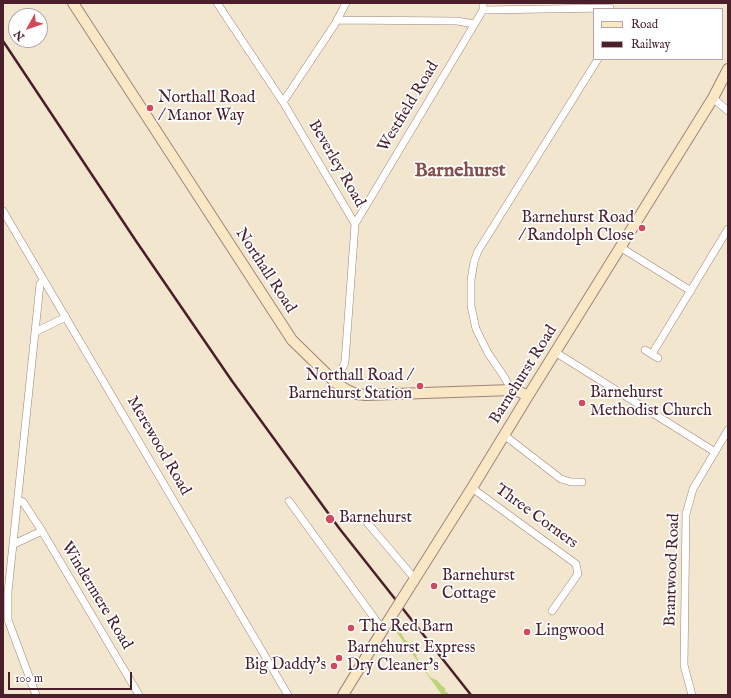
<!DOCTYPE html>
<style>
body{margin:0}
#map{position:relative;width:731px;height:698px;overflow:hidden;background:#f2e7ce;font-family:"IM FELL English",serif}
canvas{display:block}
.frame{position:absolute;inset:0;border:4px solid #4a1f2b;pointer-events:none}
.legend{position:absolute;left:593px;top:8px;width:130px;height:52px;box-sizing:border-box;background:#fff;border:1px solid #b7a5aa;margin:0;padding:5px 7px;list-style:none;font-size:12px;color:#4a1f2b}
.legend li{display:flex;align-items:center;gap:8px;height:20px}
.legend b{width:20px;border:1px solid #b7a5aa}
.north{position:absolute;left:8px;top:8px;width:40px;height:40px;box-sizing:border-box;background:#fff;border:1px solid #b7a5aa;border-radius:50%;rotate:230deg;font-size:11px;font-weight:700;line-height:16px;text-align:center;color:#4a1f2b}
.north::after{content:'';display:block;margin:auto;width:14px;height:18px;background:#d1495b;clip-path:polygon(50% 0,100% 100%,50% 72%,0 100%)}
.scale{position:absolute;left:8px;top:672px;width:124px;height:18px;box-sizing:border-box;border:2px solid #4a1f2b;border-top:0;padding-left:5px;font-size:12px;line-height:14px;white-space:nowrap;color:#4a1f2b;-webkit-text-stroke:3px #fff;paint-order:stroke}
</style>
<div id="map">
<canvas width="731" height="698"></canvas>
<div class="frame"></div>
<ul class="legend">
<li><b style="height:5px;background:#fae7c3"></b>Road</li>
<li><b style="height:5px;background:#4a1f2b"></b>Railway</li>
</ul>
<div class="north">N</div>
<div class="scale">100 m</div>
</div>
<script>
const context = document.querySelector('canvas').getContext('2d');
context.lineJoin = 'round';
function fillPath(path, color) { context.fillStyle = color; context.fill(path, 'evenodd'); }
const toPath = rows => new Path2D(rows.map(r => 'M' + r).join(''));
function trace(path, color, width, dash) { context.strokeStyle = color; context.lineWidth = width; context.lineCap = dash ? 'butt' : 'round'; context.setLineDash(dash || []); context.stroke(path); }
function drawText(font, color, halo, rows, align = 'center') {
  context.font = font + ' "IM FELL English",serif'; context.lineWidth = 3.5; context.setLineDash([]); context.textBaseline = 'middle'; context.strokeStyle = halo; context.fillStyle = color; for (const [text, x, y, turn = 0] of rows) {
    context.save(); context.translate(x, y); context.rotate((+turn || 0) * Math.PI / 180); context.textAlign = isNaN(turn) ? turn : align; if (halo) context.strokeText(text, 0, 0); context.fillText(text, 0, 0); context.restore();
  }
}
const green = toPath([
 [397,618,402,624,399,629,404,638,404,639,407,641,414,653,417,655,416,656,430,677,438,681,439,683,441,683,440,684,445,688,445,691,450,695,451,695,442,695,392,626]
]);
const street = toPath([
 [217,3,283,102,355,224,345,362,336,383],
 [483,10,610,8],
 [337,20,457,21,474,24],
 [713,98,728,111],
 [283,102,335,24,346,3],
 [3,211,288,695],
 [355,224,483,10,483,3],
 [620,247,691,291],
 [35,332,66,317],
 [645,350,658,358],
 [555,352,715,452],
 [652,354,728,229],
 [512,390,503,375,488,353,476,329,471,306,471,280,474,262,478,251,598,59],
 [504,435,561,479,571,482,582,482],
 [472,488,576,564,578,574,552,611],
 [18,500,23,502,42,531,139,695],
 [289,501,383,630],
 [365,520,415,579],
 [14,544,42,531],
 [36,695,8,620,8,592,40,284,44,280],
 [692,695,684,665,686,514,693,489,728,430]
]);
const secondary = toPath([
 [73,3,292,340,336,383,347,390,356,394,366,395,512,390,520,392,528,396],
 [409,588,472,488,528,396,713,98,728,69],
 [343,695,387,623]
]);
const rail = toPath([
 [3,41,136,241,232,381,339,528,471,695]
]);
const secondaryBridge = toPath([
 [387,623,409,588]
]);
const markers = [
 [150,108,4,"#d1495b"],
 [642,228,4,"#d1495b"],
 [420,386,4,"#d1495b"],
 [582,403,4,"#d1495b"],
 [330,519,5,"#d1495b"],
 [434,586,4,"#d1495b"],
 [351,628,4,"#d1495b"],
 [527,632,4,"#d1495b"],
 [339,658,4,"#d1495b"],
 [334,666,4,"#d1495b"]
];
const poiNames = [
 ["Northall Road",158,99],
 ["/ Manor Way",158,117],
 ["Barnehurst Road",634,219,"right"],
 ["/ Randolph Close",634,237,"right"],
 ["Northall Road /",412,377,"right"],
 ["Barnehurst Station",412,395,"right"],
 ["Barnehurst",590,394],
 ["Methodist Church",590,412],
 ["Barnehurst",339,519],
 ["Barnehurst",442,577],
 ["Cottage",442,595],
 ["The Red Barn",359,628],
 ["Lingwood",535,632],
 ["Barnehurst Express",347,649],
 ["Dry Cleaner's",347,667],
 ["Big Daddy's",326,666,"right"]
];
const streetNames = [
 ["Westfield Road",409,107,-59],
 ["Beverley Road",336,164,60],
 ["Northall Road",265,271,57],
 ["Barnehurst Road",524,375,-58],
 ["Merewood Road",158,446,60],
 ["Three Corners",536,517,36],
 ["Brantwood Road",673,570,-88],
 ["Windermere Road",96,596,59]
];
const districtNames = [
 ["Barnehurst",460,172]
];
fillPath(green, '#bfd478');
trace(street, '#9e837c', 8);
trace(secondary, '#9e837c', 12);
trace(street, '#fff', 7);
trace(secondary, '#fae7c3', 10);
trace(rail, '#4a1f2b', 2.5);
trace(secondaryBridge, '#9e837c', 12, []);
trace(secondaryBridge, '#fae7c3', 10);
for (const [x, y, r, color] of markers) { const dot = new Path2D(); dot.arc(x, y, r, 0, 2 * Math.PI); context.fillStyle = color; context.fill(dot); trace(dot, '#fff', 1.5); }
drawText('16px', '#4a1f2b', '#fff', poiNames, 'left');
drawText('16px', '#4a1f2b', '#fff', streetNames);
drawText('bold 20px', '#864f4f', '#fff', districtNames);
</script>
